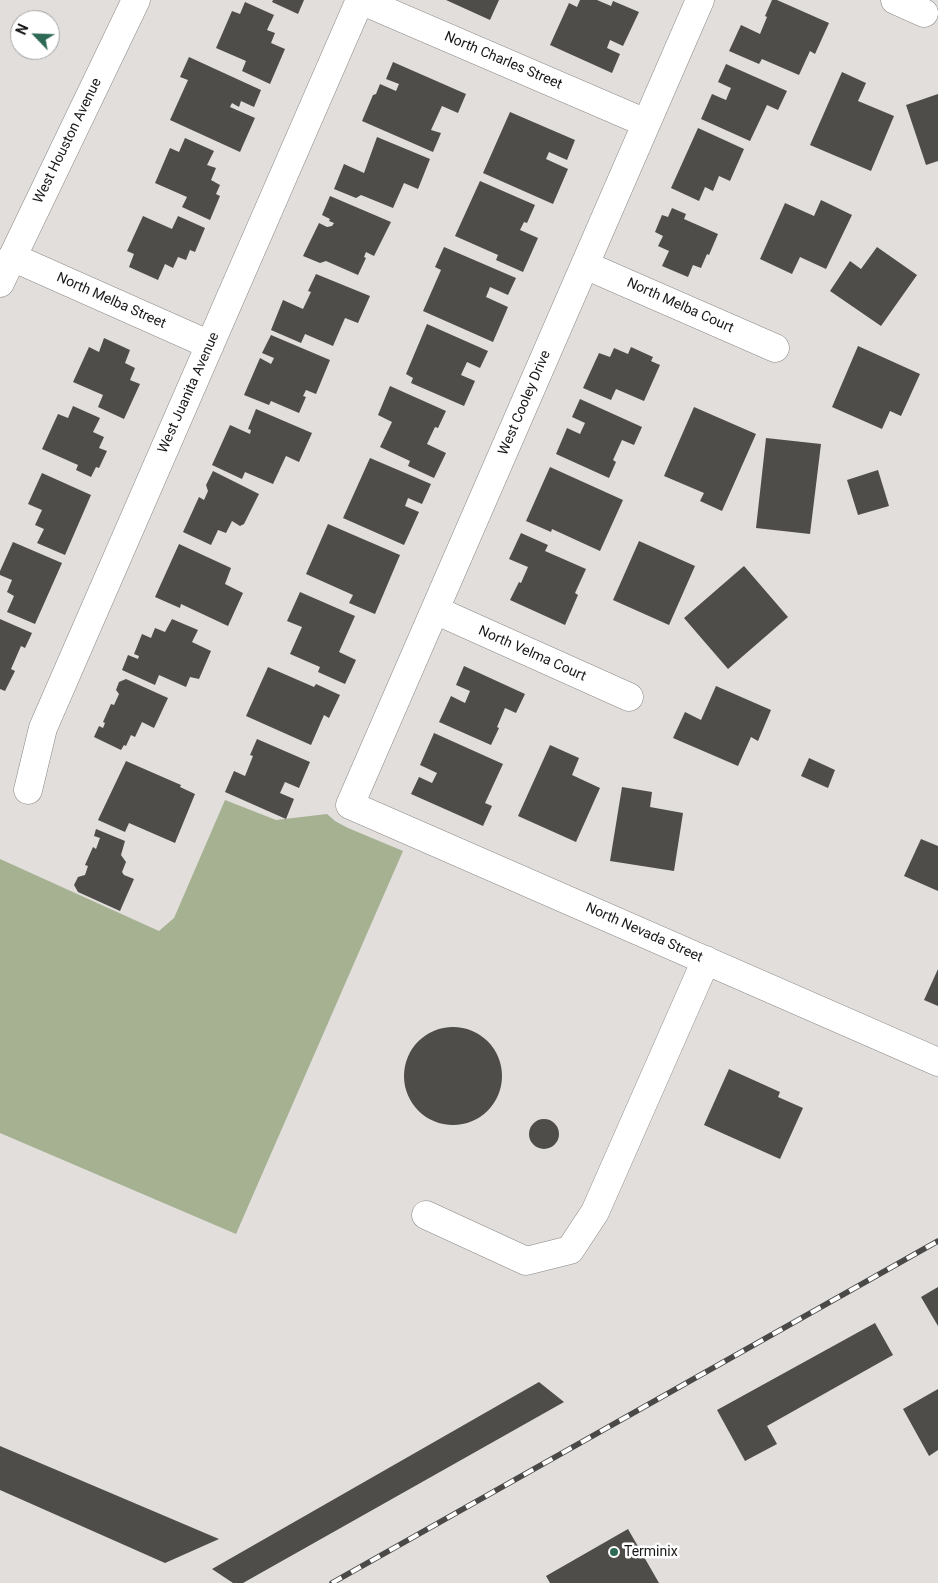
<!DOCTYPE html>
<style>
body{margin:0}
#map{position:relative;width:938px;height:1583px;overflow:hidden;background:#e1dedc;font-family:Roboto,sans-serif}
canvas{display:block}
.north{position:absolute;left:10px;top:10px;width:50px;height:50px;box-sizing:border-box;background:#fff;border:1px solid #a3a3a3;border-radius:50%;rotate:294deg;font-size:14px;font-weight:700;line-height:20px;text-align:center;color:#191818}
.north::after{content:'';display:block;margin:auto;width:18px;height:22px;background:#2d6954;clip-path:polygon(50% 0,100% 100%,50% 72%,0 100%)}
</style>
<div id="map">
<canvas width="938" height="1583"></canvas>
<div class="north">N</div>
</div>
<script>
const context = document.querySelector('canvas').getContext('2d');
context.lineJoin = 'round';
function fillPath(path, color) { context.fillStyle = color; context.fill(path, 'evenodd'); }
const toPath = rows => new Path2D(rows.map(r => 'M' + r).join(''));
function trace(path, color, width, dash) { context.strokeStyle = color; context.lineWidth = width; context.lineCap = dash ? 'butt' : 'round'; context.setLineDash(dash || []); context.stroke(path); }
function drawText(font, color, halo, rows, align = 'center') {
  context.font = font + ' Roboto,sans-serif'; context.lineWidth = 5; context.setLineDash([]); context.textBaseline = 'middle'; context.strokeStyle = halo; context.fillStyle = color; for (const [text, x, y, turn = 0] of rows) {
    context.save(); context.translate(x, y); context.rotate((+turn || 0) * Math.PI / 180); context.textAlign = isNaN(turn) ? turn : align; if (halo) context.strokeText(text, 0, 0); context.fillText(text, 0, 0); context.restore();
  }
}
const green = toPath([
 [225,800,276,820,327,814,335,821,348,828,403,851,236,1234,0,1133,0,859,159,931,174,918]
]);
const building = toPath([
 [273,0,304,0,298,14,272,2],
 [446,0,499,0,490,20],
 [580,0,597,0,611,6,613,1,639,12,623,46,610,40,607,48,620,54,612,73,550,45,569,3,577,7],
 [772,0,777,0,829,23,815,54,810,51,799,75,762,59,759,64,729,51,741,25,760,34,767,17,765,16],
 [245,2,274,15,267,30,275,33,271,43,285,49,270,84,242,71,246,61,216,48,232,11,240,14],
 [189,57,261,90,254,107,241,101,239,107,232,103,230,107,255,118,240,152,170,120,188,80,180,77],
 [393,62,466,94,458,113,442,106,431,130,441,133,433,152,362,121,373,95,376,94,380,84,396,91,399,84,386,79],
 [726,64,787,91,778,110,767,105,750,141,701,119,712,94,726,100,731,88,718,82],
 [842,72,866,83,858,101,894,116,871,171,810,145],
 [938,94,938,161,926,165,906,105],
 [510,112,575,140,567,160,549,152,546,159,568,169,553,204,483,173],
 [698,128,744,149,730,181,719,176,713,191,705,187,699,201,671,188],
 [377,137,430,159,418,189,404,183,393,208,361,195,356,198,334,189,344,164,364,173],
 [185,138,214,151,207,165,216,168,211,180,220,185,216,194,220,196,210,220,182,207,187,197,155,183,170,148,179,152],
 [480,181,535,205,527,223,524,222,520,230,538,238,523,272,496,260,498,255,455,236],
 [330,196,391,222,374,256,366,252,364,257,366,258,358,275,326,261,320,263,303,256,319,223,327,227,332,226,334,223,329,221,330,219,322,215],
 [821,200,852,215,826,269,800,257,792,274,760,259,785,203,814,216],
 [672,208,686,214,684,219,718,234,709,255,707,254,701,268,693,265,688,277,662,266,669,251,658,246,663,236,655,232,662,215,668,217],
 [143,216,172,229,178,216,205,228,195,252,190,250,186,260,178,257,173,268,165,264,158,280,129,267,134,254,127,251],
 [444,247,516,278,508,295,490,287,486,297,508,307,493,342,423,311,441,270,435,267],
 [877,247,917,275,881,326,830,291,850,261,861,269],
 [316,274,370,296,358,323,345,318,333,346,305,334,301,343,271,330,283,300,303,309,311,292,308,291],
 [427,324,488,351,480,368,467,362,461,375,475,381,464,406,411,383,413,378,406,374],
 [271,335,330,360,316,394,306,390,303,396,306,397,299,413,271,401,269,405,244,395,260,358,271,364,274,358,262,353],
 [104,338,130,350,125,363,135,368,130,380,140,384,124,419,98,407,103,395,73,382,89,347,99,352],
 [858,346,920,374,901,416,890,411,882,429,832,407],
 [631,347,653,357,651,361,660,365,644,401,616,389,611,400,583,388,599,353,610,357,614,348,628,354],
 [390,386,446,411,438,428,435,427,427,444,446,453,434,478,408,466,410,461,380,447,392,422,378,415],
 [580,399,642,427,634,445,622,440,613,460,616,462,609,478,556,454,567,428,580,434,585,423,572,417],
 [73,406,100,418,93,432,104,437,99,448,107,451,99,468,96,467,91,477,76,470,78,465,42,449,58,414,68,418],
 [694,407,756,434,722,511,700,501,704,493,664,476],
 [256,409,312,433,299,462,286,456,273,484,245,472,242,479,212,465,230,425,250,434,251,430,248,429],
 [766,438,821,444,810,534,756,528],
 [370,458,431,484,422,504,408,498,405,506,419,512,404,545,343,518],
 [550,467,623,500,600,551,552,529,551,532,526,521],
 [878,470,889,506,858,515,847,480],
 [213,471,259,494,244,524,240,526,232,521,226,533,218,530,211,545,183,532,199,497,204,500,208,491,206,485],
 [42,473,91,495,65,555,37,543,44,529,35,525,42,510,28,504],
 [328,524,400,555,375,614,349,603,353,595,306,574],
 [521,533,548,545,545,551,586,569,575,593,578,595,565,625,510,600,519,582,521,583,528,567,509,559],
 [639,541,695,566,669,625,613,600],
 [13,542,62,563,35,624,7,612,14,596,7,592,12,580,0,575,0,571],
 [179,544,231,568,225,584,243,593,228,626,181,604,180,608,155,597],
 [744,566,788,617,728,669,684,618],
 [300,592,355,616,339,652,356,660,345,684,318,672,320,667,290,654,302,627,287,621],
 [0,619,32,633,25,648,21,646,11,669,15,671,5,691,0,689],
 [172,619,198,630,192,642,211,651,199,679,190,677,186,687,159,675,155,685,122,670,128,655,138,659,139,656,134,654,142,634,151,638,155,628,165,632],
 [464,666,525,694,516,713,505,708,497,727,499,728,491,745,439,722,451,696,465,703,470,691,456,685],
 [268,667,314,687,316,684,340,695,329,718,324,715,311,745,246,716],
 [126,679,168,698,154,728,142,722,135,737,131,735,126,746,124,745,121,750,94,737,99,726,103,728,105,723,103,722,111,704,114,705,119,694,116,690,119,682],
 [716,686,771,710,758,741,751,737,738,766,673,738,685,712,701,720],
 [434,733,503,764,485,803,492,806,483,826,411,794,419,777,432,783,437,773,420,765],
 [257,739,310,762,299,788,285,782,280,793,294,799,286,819,225,792,234,771,245,776,253,756,250,755],
 [550,745,579,758,572,775,600,788,576,842,518,816],
 [809,758,835,770,828,788,801,776],
 [126,761,181,785,180,787,195,794,175,843,129,823,125,832,98,820],
 [622,787,652,792,650,807,683,813,674,871,610,861],
 [96,829,125,841,121,855,126,862,122,872,124,875,134,879,120,911,78,892,74,885,78,877,85,875,88,866,85,865,93,847,96,849,100,838,94,836],
 [921,839,938,846,938,891,904,876],
 [938,969,938,1006,924,1000],
 '404 1076a49 49 0 1 1 98 0a49 49 0 1 1-98 0Z',
 [729,1069,780,1092,778,1097,803,1108,780,1159,704,1125],
 '529 1134a15 15 0 1 1 30 0a15 15 0 1 1-30 0Z',
 [938,1287,938,1326,921,1297],
 [875,1323,893,1355,767,1426,777,1444,745,1461,717,1410],
 [539,1382,564,1402,243,1583,233,1583,212,1569],
 [938,1389,938,1450,929,1456,903,1409],
 [0,1446,219,1539,165,1563,0,1490],
 [628,1529,659,1583,550,1583,546,1576]
]);
const minor = toPath([
 [360,0,646,123],
 [700,0,350,805,938,1062],
 [895,0,924,13],
 [12,257,210,345],
 [585,265,775,348],
 [0,283,136,0],
 [435,610,629,697],
 [28,790,43,728,360,0],
 [426,1215,526,1261,570,1250,595,1212,706,960]
]);
const rail = toPath([
 [332,1583,938,1241]
]);
const markers = [
 [614,1552,5,"#2d6954"]
];
const streetNames = [
 ["North Charles Street",503,61,23],
 ["West Houston Avenue",68,141,-64],
 ["North Melba Street",111,301,24],
 ["North Melba Court",680,306,24],
 ["West Juanita Avenue",189,393,-66],
 ["West Cooley Drive",525,403,-67],
 ["North Velma Court",532,654,24],
 ["North Nevada Street",644,933,24]
];
const poiNames = [
 ["Terminix",624,1552]
];
fillPath(green, '#a5b191');
fillPath(building, '#4e4d4a');
trace(minor, '#8b8886', 29);
trace(minor, '#fff', 28);
trace(rail, '#4a4948', 5.5);
trace(rail, '#fff', 4, [11]);
for (const [x, y, r, color] of markers) { const dot = new Path2D(); dot.arc(x, y, r, 0, 2 * Math.PI); context.fillStyle = color; context.fill(dot); trace(dot, '#fff', 2); }
drawText('14px', '#191818', '#fff', streetNames);
drawText('14px', '#191818', '#fff', poiNames, 'left');
</script>
